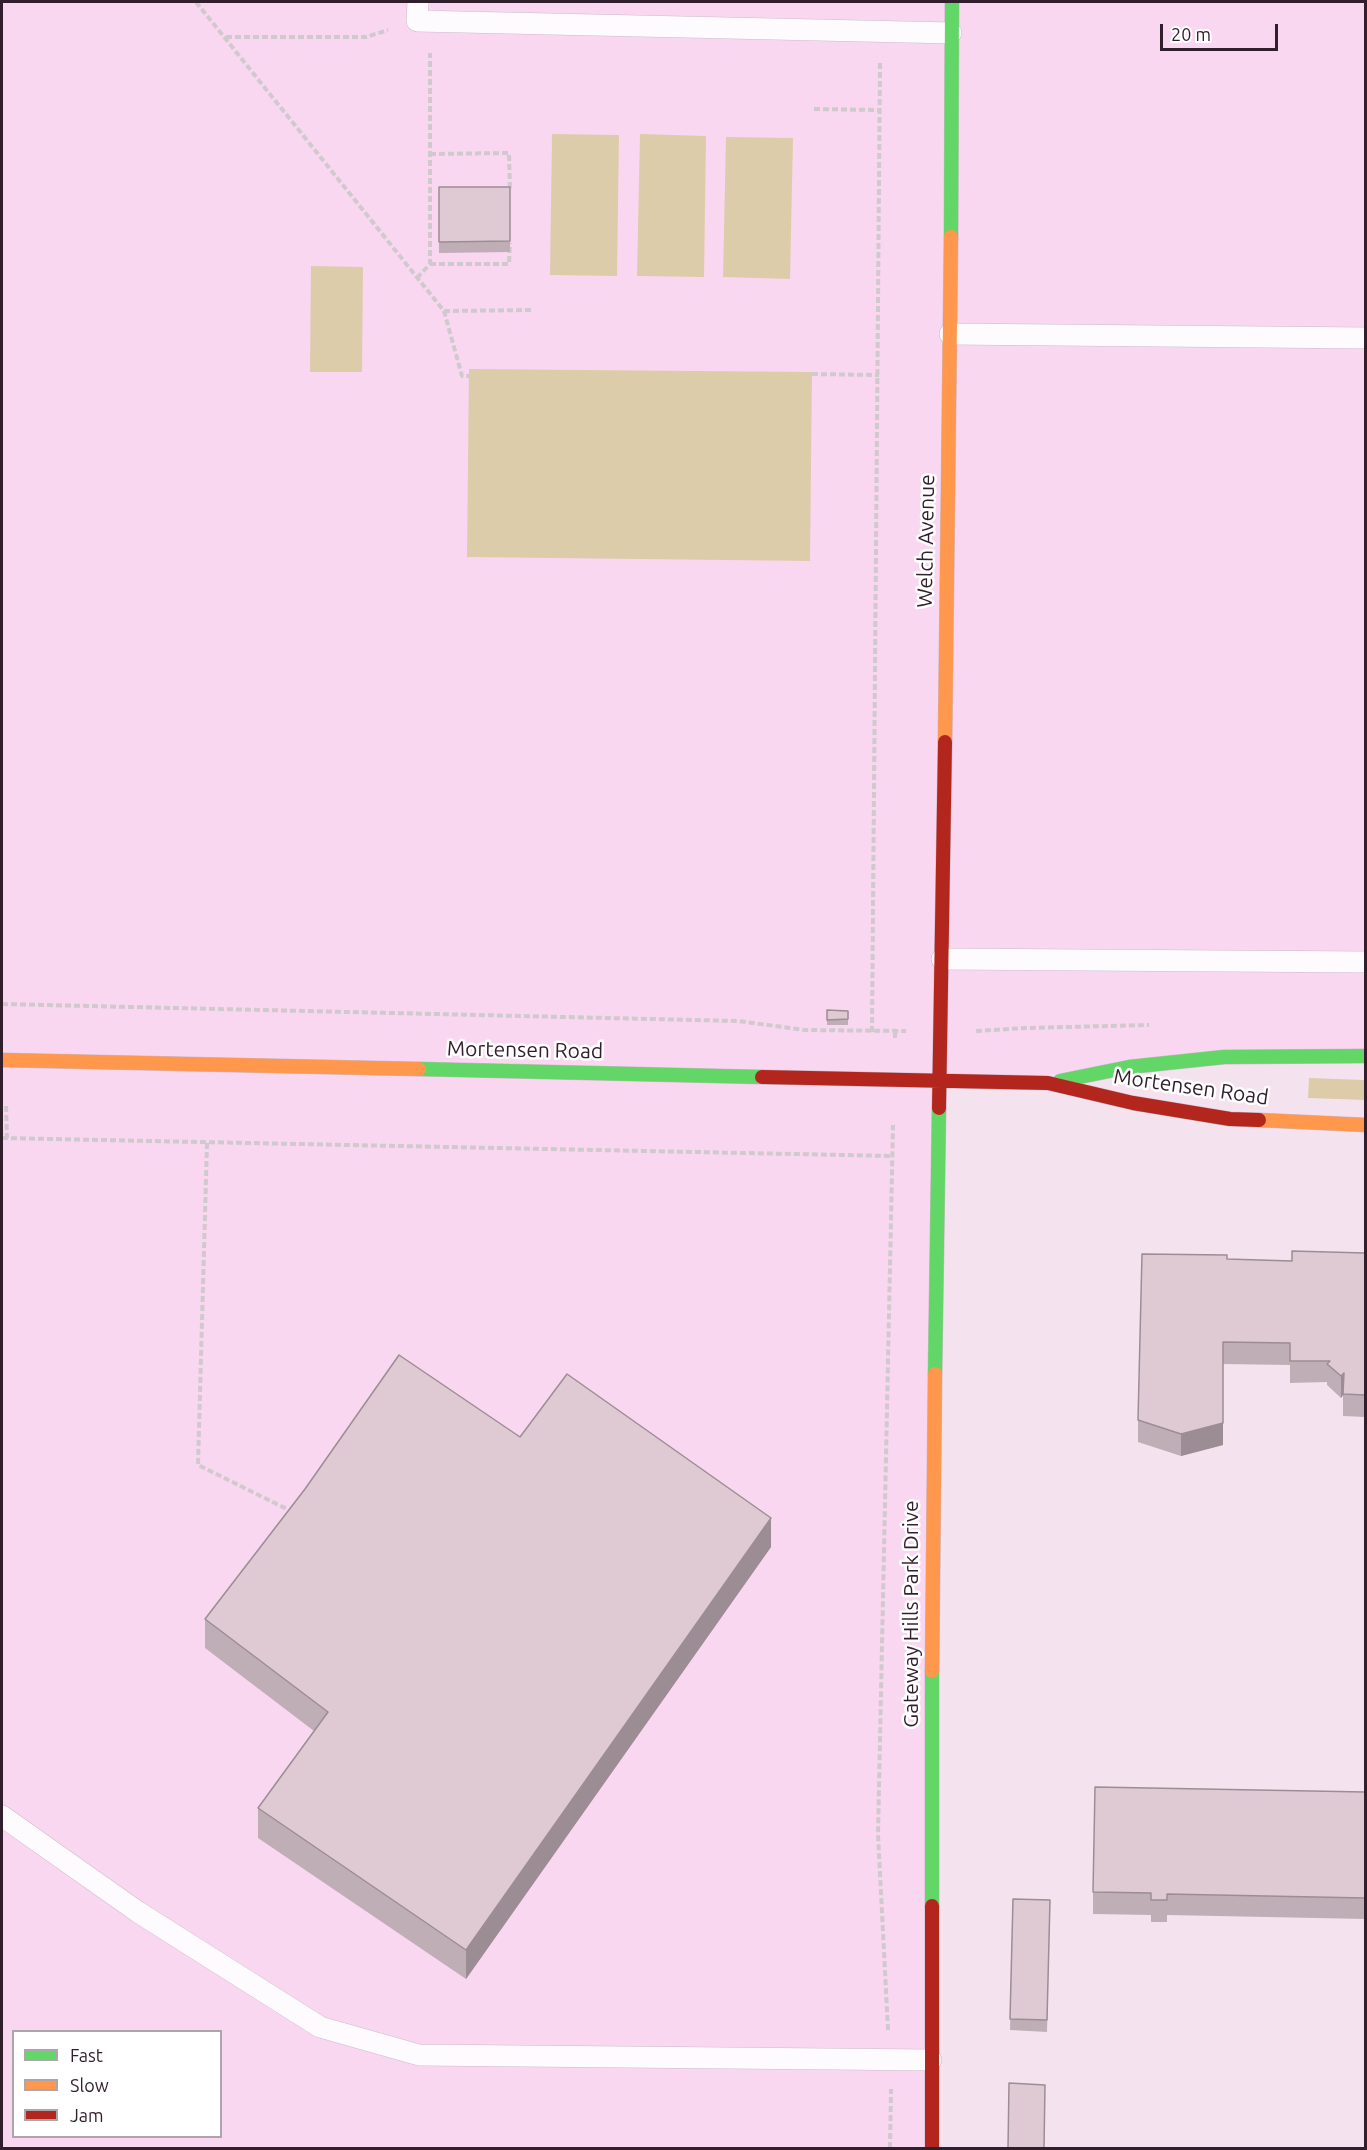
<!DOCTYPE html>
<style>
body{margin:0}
#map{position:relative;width:1367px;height:2150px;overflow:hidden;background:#f4e3ef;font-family:Ubuntu,sans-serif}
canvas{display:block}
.frame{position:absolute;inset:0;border:3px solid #321f2d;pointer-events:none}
.legend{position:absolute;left:12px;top:2030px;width:210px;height:108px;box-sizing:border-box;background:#fff;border:2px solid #ada5ab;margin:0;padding:8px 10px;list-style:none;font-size:18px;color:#321f2d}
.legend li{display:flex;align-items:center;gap:12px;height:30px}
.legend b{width:30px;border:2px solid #ada5ab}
.scale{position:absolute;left:1160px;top:24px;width:118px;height:27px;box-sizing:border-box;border:3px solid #321f2d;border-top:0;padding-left:8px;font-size:18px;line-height:21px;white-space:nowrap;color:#321f2d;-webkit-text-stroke:4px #fff;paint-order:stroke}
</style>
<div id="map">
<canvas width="1367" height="2150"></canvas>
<div class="frame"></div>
<ul class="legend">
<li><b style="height:8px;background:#63d668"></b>Fast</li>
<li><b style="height:8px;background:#ff974d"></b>Slow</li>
<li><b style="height:8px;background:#b3261e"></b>Jam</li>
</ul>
<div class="scale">20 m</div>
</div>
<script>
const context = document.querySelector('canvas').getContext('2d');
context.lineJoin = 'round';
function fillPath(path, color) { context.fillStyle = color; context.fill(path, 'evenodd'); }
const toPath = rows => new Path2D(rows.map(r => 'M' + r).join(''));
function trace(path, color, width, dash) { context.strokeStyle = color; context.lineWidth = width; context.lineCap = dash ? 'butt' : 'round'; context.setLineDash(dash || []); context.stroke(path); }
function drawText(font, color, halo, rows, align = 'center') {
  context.font = font + ' Ubuntu,sans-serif'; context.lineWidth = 5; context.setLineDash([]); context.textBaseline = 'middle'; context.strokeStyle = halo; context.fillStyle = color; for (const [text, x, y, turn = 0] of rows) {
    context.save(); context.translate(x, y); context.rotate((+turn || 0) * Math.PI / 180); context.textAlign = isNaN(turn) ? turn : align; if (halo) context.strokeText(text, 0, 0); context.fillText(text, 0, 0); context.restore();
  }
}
const built = toPath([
 [2,2,1365,2,1365,1056,940,1081,932,2148,2,2148],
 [14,2032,220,2032,220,2136,14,2136]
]);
const green = toPath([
 [552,134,619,135,617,276,550,275],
 [640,134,706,136,704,277,637,276],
 [726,137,793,138,790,279,723,277],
 [311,266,363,267,362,372,310,372],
 [469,369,812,372,810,561,467,557],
 [1309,1078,1365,1080,1365,1100,1308,1098]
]);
const path = toPath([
 [196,2,444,311,462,376,469,376],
 [226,37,366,37,388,30],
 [814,109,880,110],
 [430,154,509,153,510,191],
 [430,264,509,264,510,243],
 [417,278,430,264,430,53],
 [444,311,533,310],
 [812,374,879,375],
 [2,1004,738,1021,805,1030,906,1031],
 [976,1031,1026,1028,1149,1025],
 [872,1032,880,62],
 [895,1038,895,1032],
 [6,1106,7,1138],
 [2,1138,893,1156],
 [207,1143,198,1465,293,1512],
 [888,2030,878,1834,893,1125],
 [890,2148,891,2089]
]);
const lane = toPath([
 [418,2,417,21,951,33],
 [950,334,1366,338],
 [942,959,1366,962],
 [2,1816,138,1912,320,2027,419,2055,931,2060]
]);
const fast = toPath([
 [951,237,952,2],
 [419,1069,762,1077],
 [1060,1081,1129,1067,1224,1057,1366,1056],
 [935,1374,939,1108],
 [932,1671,932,1906]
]);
const slow = toPath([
 [945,742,951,237],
 [2,1060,419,1069],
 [1259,1120,1366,1125],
 [932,1671,935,1374]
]);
const jam = toPath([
 [762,1077,1048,1083,1133,1103,1230,1119,1259,1120],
 [939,1108,945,742],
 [932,1906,932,2148]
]);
const wall = toPath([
 [439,187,510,187,510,252,439,253],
 [827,1010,848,1011,848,1025,827,1025],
 [1365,1253,1365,1417,1343,1416,1343,1395,1341,1398,1327,1385,1327,1382,1290,1383,1290,1365,1223,1364,1223,1445,1181,1456,1138,1442,1138,1420,1227,1259,1292,1261],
 [520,1437,771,1547,466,1979,258,1838,258,1808,314,1731,205,1648,205,1619],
 [1365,1792,1365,1919,1167,1915,1167,1922,1151,1922,1151,1915,1093,1914,1093,1892],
 [1013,1899,1050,1900,1047,2032,1010,2030]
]);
const shadedWall = toPath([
 [1344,1373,1344,1394,1341,1398,1341,1376],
 [1223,1423,1223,1445,1181,1456,1181,1434],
 [771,1518,771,1547,466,1979,466,1950]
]);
const building = toPath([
 [439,187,510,187,510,241,439,242,439,187],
 [827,1010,848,1011,848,1019,827,1020,827,1010],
 [1292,1251,1365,1253,1365,1395,1343,1394,1344,1373,1341,1376,1327,1364,1330,1361,1290,1361,1290,1343,1223,1342,1223,1423,1181,1434,1138,1420,1142,1254,1227,1255,1227,1259,1292,1261,1292,1251],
 [399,1355,520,1437,567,1374,771,1518,466,1950,258,1808,328,1712,205,1619,305,1489,399,1355],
 [1095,1787,1365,1792,1365,1898,1167,1894,1167,1900,1151,1900,1151,1893,1093,1892,1095,1787],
 [1013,1899,1050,1900,1047,2020,1010,2019,1013,1899],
 [1009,2083,1045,2085,1044,2148,1008,2148,1009,2083]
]);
const streetNames = [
 ["Welch Avenue",926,541,-89],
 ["Mortensen Road",525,1050,1],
 ["Mortensen Road",1191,1087,8],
 ["Gateway Hills Park Drive",911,1614,-90]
];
fillPath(built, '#fad7f0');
fillPath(green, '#dca');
trace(lane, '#ccbbc8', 22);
trace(fast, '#ccbbc8', 15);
trace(slow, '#ccbbc8', 15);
trace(jam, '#ccbbc8', 15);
trace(path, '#d0c9ce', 4, [6, 3]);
trace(lane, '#fdfbfd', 21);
trace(fast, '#63d668', 14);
trace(slow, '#ff974d', 14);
trace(jam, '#b3261e', 14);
fillPath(wall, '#c0aeb6');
fillPath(shadedWall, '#9c8d94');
fillPath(building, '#dfcad4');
trace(building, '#9c8d94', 1.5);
drawText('21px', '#321f2d', '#fff', streetNames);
</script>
